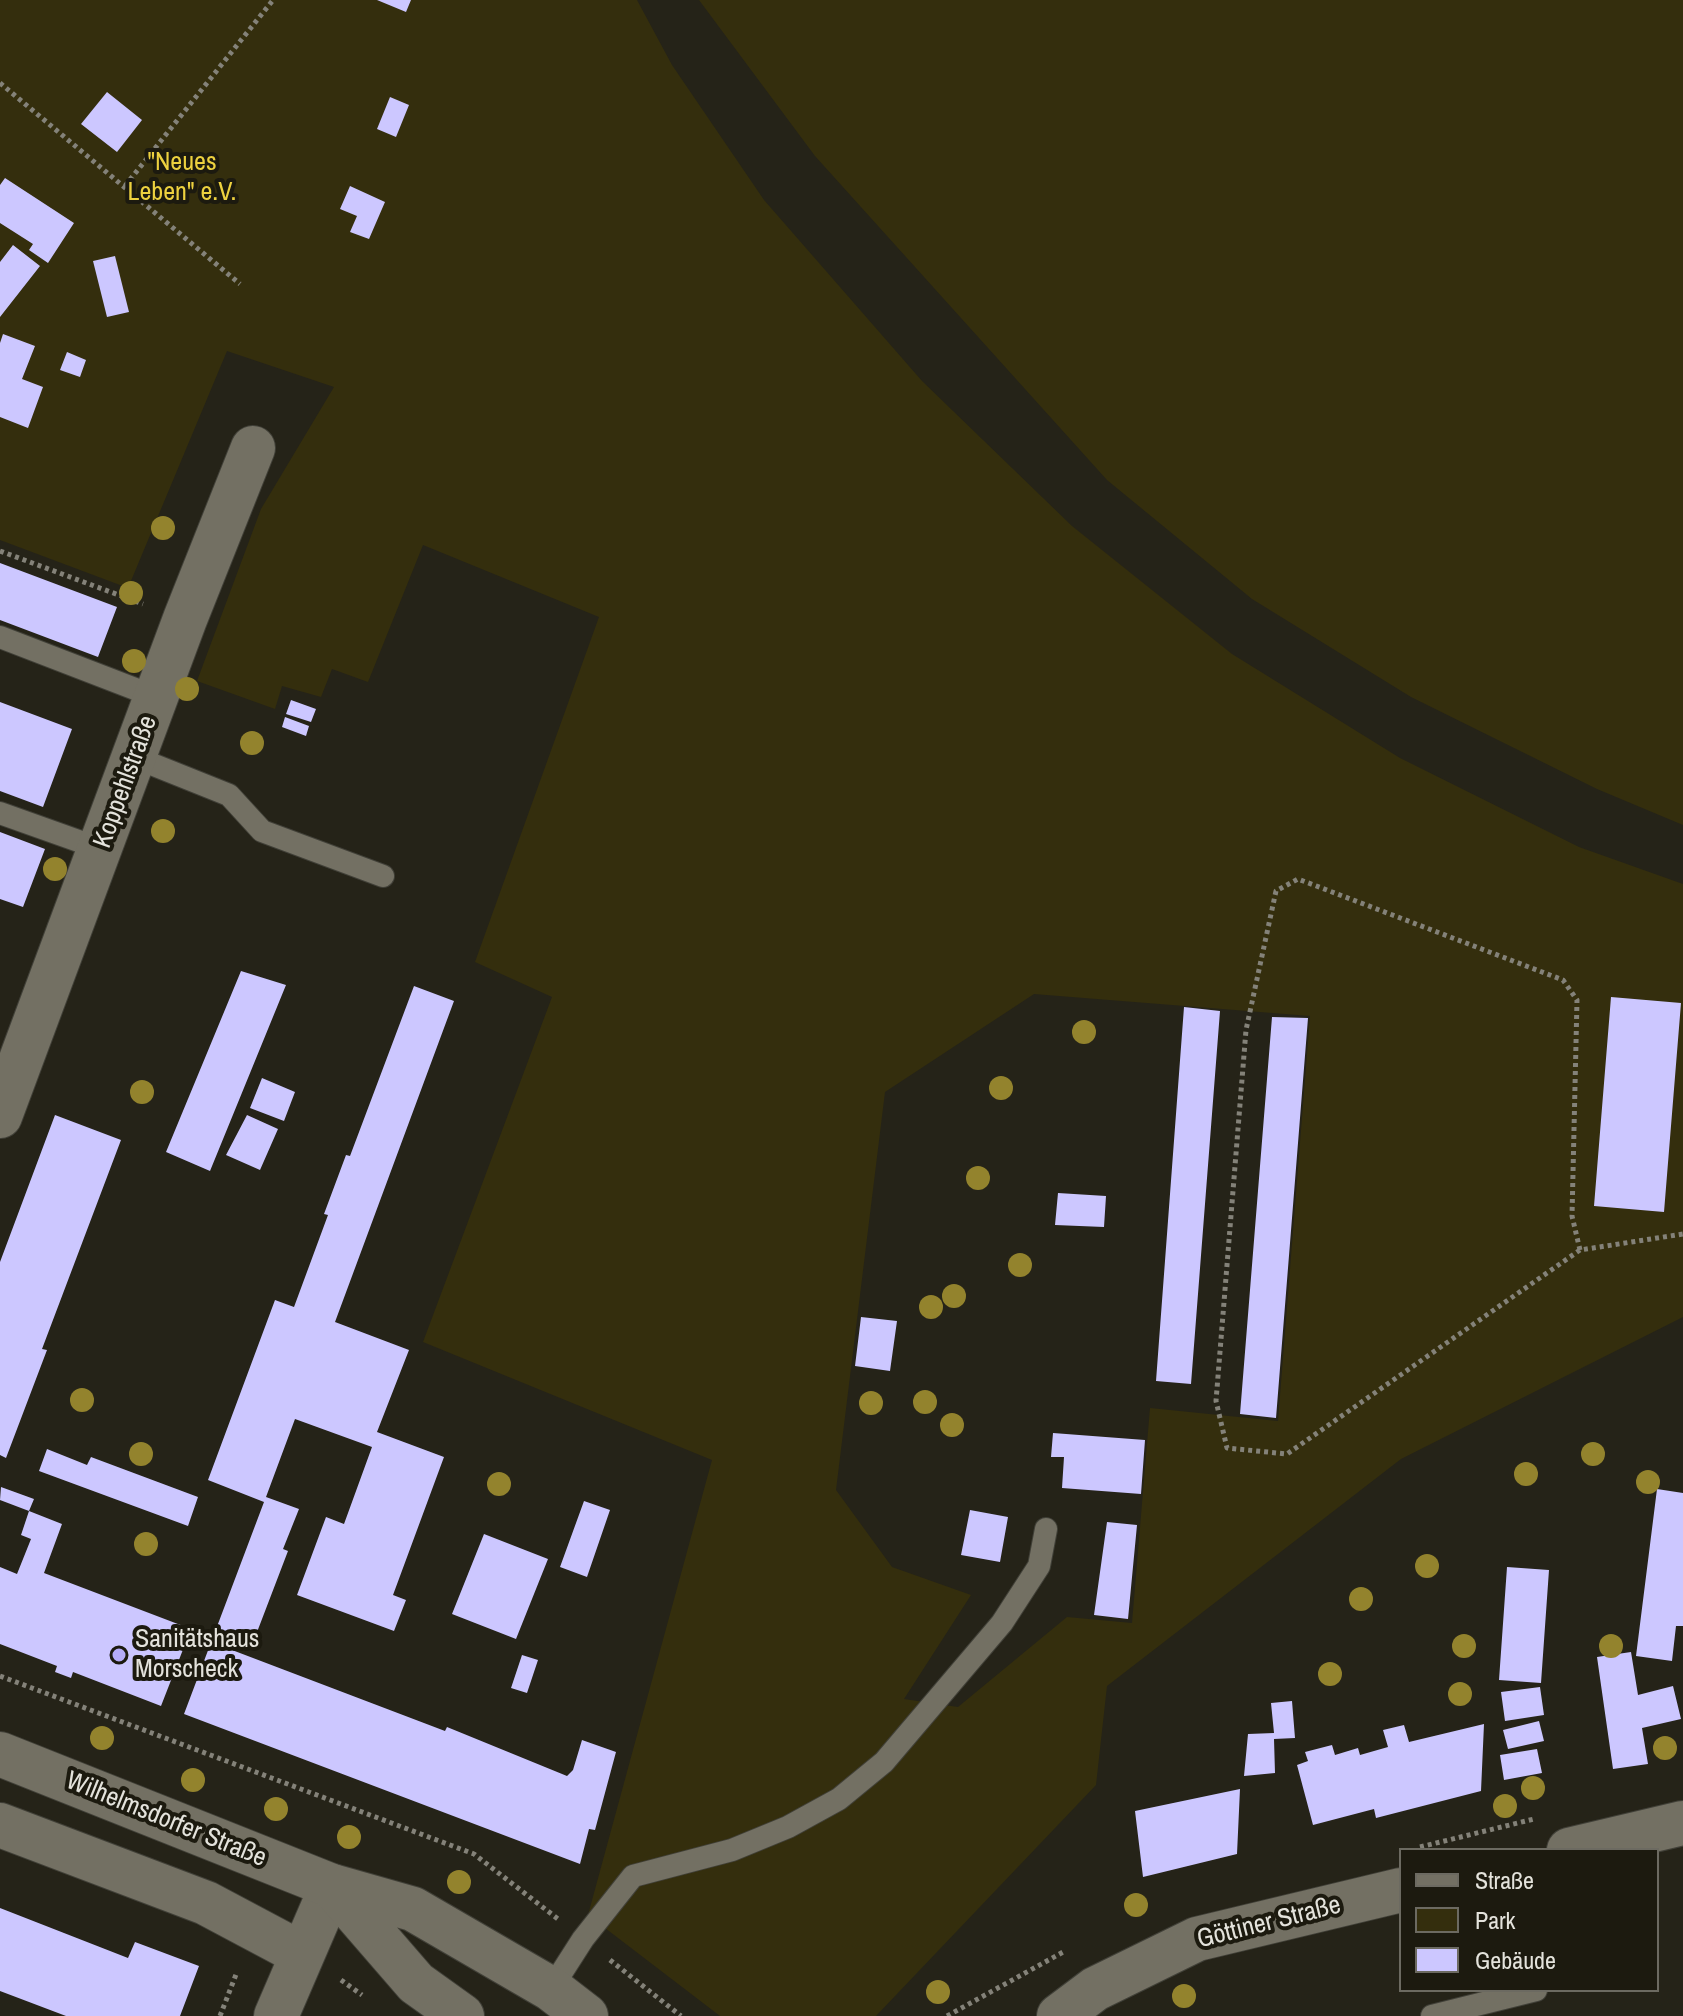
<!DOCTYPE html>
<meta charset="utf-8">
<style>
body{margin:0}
#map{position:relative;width:1683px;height:2016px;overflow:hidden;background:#252318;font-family:"Archivo Narrow",sans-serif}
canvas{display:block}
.legend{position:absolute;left:1399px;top:1848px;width:260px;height:144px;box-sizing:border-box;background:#1c1a0f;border:2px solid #6c6a61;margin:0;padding:10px 14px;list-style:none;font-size:24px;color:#e4e3dc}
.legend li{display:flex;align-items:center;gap:16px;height:40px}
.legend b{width:40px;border:2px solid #6c6a61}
</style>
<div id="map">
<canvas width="1683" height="2016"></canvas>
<ul class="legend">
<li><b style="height:10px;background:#737063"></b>Straße</li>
<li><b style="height:22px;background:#342e0d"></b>Park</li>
<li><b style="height:22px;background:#ccc7ff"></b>Gebäude</li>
</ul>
</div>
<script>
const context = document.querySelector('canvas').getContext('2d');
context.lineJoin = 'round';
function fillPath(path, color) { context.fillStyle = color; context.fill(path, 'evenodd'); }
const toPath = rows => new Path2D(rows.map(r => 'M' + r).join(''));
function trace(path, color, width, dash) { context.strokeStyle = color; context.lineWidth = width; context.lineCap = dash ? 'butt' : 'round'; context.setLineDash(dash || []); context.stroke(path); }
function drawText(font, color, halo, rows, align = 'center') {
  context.font = font + ' "Archivo Narrow",sans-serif'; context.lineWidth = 8; context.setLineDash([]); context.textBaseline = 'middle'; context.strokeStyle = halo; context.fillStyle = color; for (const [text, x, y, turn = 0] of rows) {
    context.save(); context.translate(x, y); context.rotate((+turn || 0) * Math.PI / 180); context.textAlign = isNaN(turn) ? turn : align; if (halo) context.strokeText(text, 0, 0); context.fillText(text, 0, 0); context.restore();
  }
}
const green = toPath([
 [0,0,637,0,672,65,764,200,922,381,1072,526,1232,654,1400,758,1579,847,1683,884,1683,1317,1401,1459,1107,1686,1096,1785,876,2016,720,2016,588,1915,712,1460,423,1342,552,997,475,962,599,617,423,545,368,682,332,669,321,697,282,686,275,709,197,681,261,509,334,387,227,351,128,588,0,540],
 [1034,994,1310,1016,1278,1421,1150,1408,1132,1623,1067,1617,958,1707,904,1699,971,1595,892,1567,836,1490,885,1092],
 [699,0,1683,0,1683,825,1597,789,1411,697,1252,599,1107,480,815,156]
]);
const building = toPath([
 [377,0,411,0,406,12],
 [107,92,142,120,117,152,81,124],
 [390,97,409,105,396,137,377,129],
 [5,178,74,223,48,263,29,250,33,244,0,223,0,185],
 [350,186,385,202,369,239,350,232,357,216,340,209],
 [13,245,40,266,0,317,0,262],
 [115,256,129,312,107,317,93,261],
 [3,334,35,346,22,379,43,387,28,428,0,417,0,343],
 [67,352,86,360,80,377,60,370],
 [0,563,117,607,98,657,0,620],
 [291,700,316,709,311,722,286,714],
 [0,702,72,729,43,807,0,791],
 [285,717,309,726,306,736,282,727],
 [0,832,45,849,23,907,0,899],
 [241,971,286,985,210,1171,166,1152],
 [414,986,454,1001,335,1322,409,1350,377,1432,444,1457,393,1595,406,1600,394,1631,297,1595,326,1517,344,1524,372,1447,295,1419,266,1497,299,1509,283,1549,288,1551,254,1640,239,1634,232,1650,445,1731,447,1727,567,1776,573,1770,582,1740,616,1752,595,1830,589,1829,580,1864,184,1714,264,1502,208,1480,275,1300,294,1307,328,1215,324,1214,346,1155,350,1156],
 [1611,997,1681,1003,1664,1212,1594,1206],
 [1184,1007,1220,1011,1191,1384,1156,1381],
 [1272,1017,1308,1018,1276,1418,1240,1414],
 [262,1078,295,1092,284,1121,250,1108],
 [55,1115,121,1140,42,1349,47,1350,6,1458,0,1455,0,1262],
 [247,1115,278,1129,260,1170,226,1155],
 [1058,1193,1106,1196,1104,1227,1055,1225],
 [861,1317,897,1321,890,1371,855,1366],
 [1053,1433,1145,1440,1141,1494,1062,1488,1064,1457,1051,1457],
 [47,1449,87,1465,91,1457,198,1497,188,1526,39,1471],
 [1,1487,34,1499,29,1511,62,1524,44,1573,191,1629,161,1706,73,1672,71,1678,55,1672,57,1666,0,1644,0,1567,17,1574,31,1539,21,1535,29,1511,0,1500],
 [1657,1489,1683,1493,1683,1626,1676,1626,1672,1661,1636,1656],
 [584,1501,610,1510,587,1577,560,1567],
 [970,1510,1008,1517,1000,1562,961,1555],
 [1107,1522,1137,1525,1128,1619,1094,1615],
 [484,1534,548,1559,516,1639,452,1614],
 [1507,1567,1549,1570,1541,1683,1499,1680],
 [1631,1652,1638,1695,1673,1686,1681,1719,1642,1728,1648,1764,1613,1769,1597,1657],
 [522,1655,538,1660,527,1693,511,1688],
 [1540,1687,1544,1715,1505,1721,1501,1692],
 [1292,1701,1295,1738,1274,1739,1275,1773,1244,1776,1248,1734,1274,1733,1271,1703],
 [1539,1721,1544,1741,1508,1749,1503,1730],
 [1484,1724,1481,1791,1376,1818,1374,1809,1313,1825,1297,1765,1308,1761,1305,1752,1332,1745,1335,1755,1358,1748,1360,1755,1388,1747,1383,1730,1404,1725,1409,1742],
 [1537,1749,1542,1773,1504,1780,1500,1755],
 [1240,1789,1237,1854,1143,1877,1135,1811],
 [0,1908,128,1958,135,1942,199,1966,180,2016,66,2016,0,1991]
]);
const path = toPath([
 [0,83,240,284],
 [125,186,273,0],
 [0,551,143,604],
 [1580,1250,1572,1216,1577,1000,1563,980,1298,879,1276,891,1246,1030,1216,1401,1227,1448,1287,1454,1580,1250,1683,1234],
 [0,1676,474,1854,558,1919],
 [1420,1847,1534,1819],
 [610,1960,681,2016],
 [341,1980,362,1995],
 [220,2016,237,1972],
 [947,2016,1065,1951]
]);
const lane = toPath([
 [0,637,156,697],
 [134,757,229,795,262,831,383,876],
 [0,813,101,849],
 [551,1989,583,1939,633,1876,732,1850,788,1827,839,1799,884,1762,1002,1623,1039,1566,1046,1529],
 [1432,2016,1536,1990]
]);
const street = toPath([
 [0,1116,185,619,253,448],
 [0,1825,206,1903,300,1953],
 [276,2016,332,1886]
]);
const secondary = toPath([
 [0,1754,332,1886,413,1909,551,1989,586,2016],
 [1569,1850,1683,1823],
 [332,1886,416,1983,462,2016],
 [1059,2016,1095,1989,1197,1939,1401,1890]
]);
const trees = [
 [163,528],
 [131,593],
 [134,661],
 [187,689],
 [252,743],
 [163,831],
 [55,869],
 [1084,1032],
 [1001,1088],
 [142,1092],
 [978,1178],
 [1020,1265],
 [954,1296],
 [931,1307],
 [82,1400],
 [925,1402],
 [871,1403],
 [952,1425],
 [141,1454],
 [1593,1454],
 [1526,1474],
 [1648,1482],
 [499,1484],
 [146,1544],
 [1427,1566],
 [1361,1599],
 [1464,1646],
 [1611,1646],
 [1330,1674],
 [1460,1694],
 [102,1738],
 [1665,1748],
 [193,1780],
 [1533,1788],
 [1505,1806],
 [276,1809],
 [349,1837],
 [459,1882],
 [1136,1905],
 [938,1992],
 [1184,1996]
];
const markers = [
 [119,1655,8,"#b5acf8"]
];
const parkNames = [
 ["\"Neues",182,163],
 ["Leben\" e.V.",182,193]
];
const streetNames = [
 ["Koppehlstraße",126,782,-70],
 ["Wilhelmsdorfer Straße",166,1820,22],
 ["Göttiner Straße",1269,1923,-14]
];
const poiNames = [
 ["Sanitätshaus",135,1640],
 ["Morscheck",135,1670]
];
fillPath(green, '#342e0d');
fillPath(building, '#ccc7ff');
trace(lane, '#414038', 24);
trace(street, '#414038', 46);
trace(secondary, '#414038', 46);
trace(path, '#848279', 5, [4, 4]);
trace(lane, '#737063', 22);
trace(street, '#737063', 44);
trace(secondary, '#737063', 44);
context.fillStyle = '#93832d';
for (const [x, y] of trees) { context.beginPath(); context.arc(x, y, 12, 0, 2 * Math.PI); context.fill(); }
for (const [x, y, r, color] of markers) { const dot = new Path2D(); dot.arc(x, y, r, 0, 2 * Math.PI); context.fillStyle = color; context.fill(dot); trace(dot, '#1c1a0f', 3); }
drawText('26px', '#edd13f', '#1c1a0f', parkNames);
drawText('26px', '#e4e3dc', '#1c1a0f', streetNames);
drawText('26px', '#e4e3dc', '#1c1a0f', poiNames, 'left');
</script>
